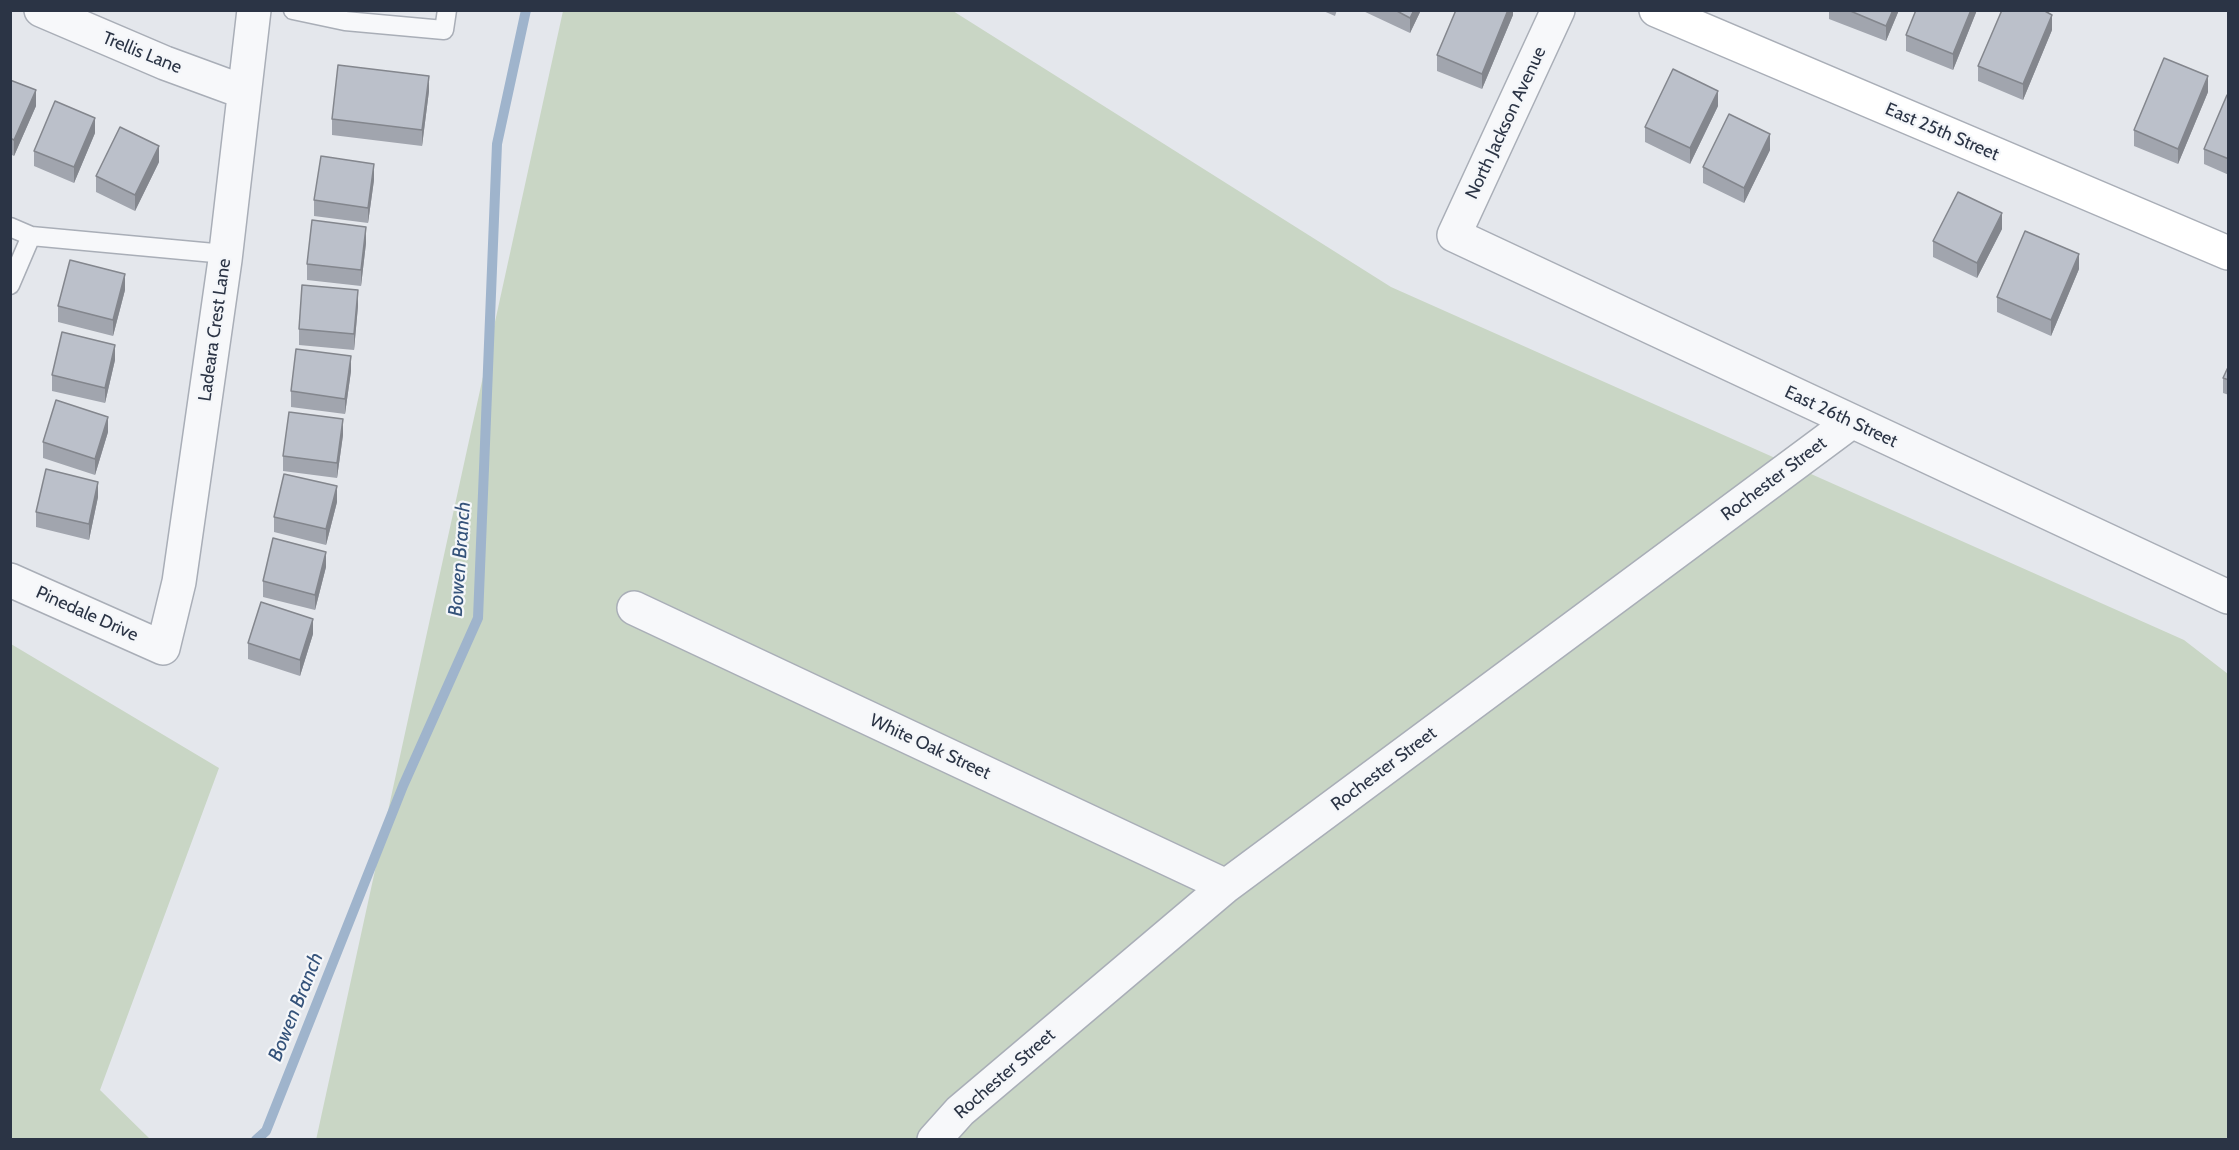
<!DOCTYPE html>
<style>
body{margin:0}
#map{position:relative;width:2239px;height:1150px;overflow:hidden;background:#e4e7ec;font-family:Cabin,sans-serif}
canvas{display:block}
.frame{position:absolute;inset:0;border:12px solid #2b3445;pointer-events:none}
</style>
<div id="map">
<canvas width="2239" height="1150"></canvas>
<div class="frame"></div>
</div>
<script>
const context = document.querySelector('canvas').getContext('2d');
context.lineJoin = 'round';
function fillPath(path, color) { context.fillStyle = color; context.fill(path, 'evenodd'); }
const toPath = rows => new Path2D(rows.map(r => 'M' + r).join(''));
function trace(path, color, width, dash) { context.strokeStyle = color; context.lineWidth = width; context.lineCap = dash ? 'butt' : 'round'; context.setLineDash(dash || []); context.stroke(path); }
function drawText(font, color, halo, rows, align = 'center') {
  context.font = font + ' Cabin,sans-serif'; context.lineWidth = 4.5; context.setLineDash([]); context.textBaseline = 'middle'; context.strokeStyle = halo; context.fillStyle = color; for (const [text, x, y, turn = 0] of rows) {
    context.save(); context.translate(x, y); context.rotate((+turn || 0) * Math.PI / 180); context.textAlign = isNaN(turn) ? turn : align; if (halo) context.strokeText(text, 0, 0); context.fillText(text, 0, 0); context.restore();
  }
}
const green = toPath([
 [563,11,953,11,1391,287,2184,640,2228,674,2228,1139,316,1140],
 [11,644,219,768,100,1090,150,1139,11,1139]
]);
const stream = toPath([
 [256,1140,266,1131,403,786,478,618,497,144,526,10]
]);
const lane = toPath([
 [293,10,345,21,444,30,447,10],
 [10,227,31,236,225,254],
 [10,285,31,236]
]);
const street = toPath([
 [41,10,165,63,244,92],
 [1558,10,1454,235,2228,597],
 [10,580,163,648,179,582,225,260,254,10],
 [634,608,1226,886],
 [934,1140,960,1111,1226,886,1851,422]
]);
const secondary = toPath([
 [1656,10,2228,253]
]);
const wall = toPath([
 [1321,10,1337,10,1335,16],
 [1361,10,1421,10,1410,33],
 [1513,10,1513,15,1482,89,1437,71,1437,55],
 [1829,10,1899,10,1886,41,1829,19],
 [1977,10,1953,70,1906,51,1906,35],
 [2052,30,2023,100,1978,81,1978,66],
 [10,80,36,106,14,156,10,154],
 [429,91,422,146,332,135,332,119],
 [2208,92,2178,164,2134,146,2134,130],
 [2229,96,2229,175,2204,164,2204,149],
 [1718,106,1690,164,1645,142,1645,127],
 [95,133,74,183,34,166,34,151],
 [1770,150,1744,203,1703,183,1703,167],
 [159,162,135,211,96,192,96,176],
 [374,180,368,223,314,216,314,200],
 [2002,229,1977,278,1933,257,1933,241],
 [366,243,361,286,307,280,307,264],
 [2079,269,2051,336,1997,312,1997,297],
 [125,290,113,336,58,322,58,306],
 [358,306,354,350,299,345,299,329],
 [115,360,105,403,52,391,52,375],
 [2229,365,2229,395,2223,393,2223,378],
 [351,371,345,414,291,407,291,391],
 [108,432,95,475,43,458,43,442],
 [343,435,337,478,283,471,283,456],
 [98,497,89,540,36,527,36,512],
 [337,502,326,545,274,532,274,517],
 [326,567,315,610,263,597,263,581],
 [313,634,300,676,248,659,248,643]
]);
const shadedWall = toPath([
 [1414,10,1421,10,1410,33,1410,18],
 [1508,10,1513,10,1513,15,1482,89,1482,74],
 [1893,10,1899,10,1886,41,1886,26],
 [1971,10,1977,10,1953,70,1953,54],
 [2052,15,2052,30,2023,100,2023,84],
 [429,76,429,91,422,146,422,130],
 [2208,76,2208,92,2178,164,2178,149],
 [36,90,36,106,14,156,14,140],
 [1718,91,1718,106,1690,164,1690,148],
 [95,118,95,133,74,183,74,167],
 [1770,134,1770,150,1744,203,1744,188],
 [159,146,159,162,135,211,135,195],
 [374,164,374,180,368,223,368,208],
 [2002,213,2002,229,1977,278,1977,263],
 [366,227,366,243,361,286,361,270],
 [2079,254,2079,269,2051,336,2051,320],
 [125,274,125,290,113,336,113,320],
 [358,290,358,306,354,350,354,334],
 [115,345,115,360,105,403,105,388],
 [351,356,351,371,345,414,345,399],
 [108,417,108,432,95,475,95,459],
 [343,419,343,435,337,478,337,463],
 [98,482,98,497,89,540,89,524],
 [337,486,337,502,326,545,326,529],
 [326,552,326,567,315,610,315,595],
 [313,619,313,634,300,676,300,660]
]);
const building = toPath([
 [1395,10,1414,10,1410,18,1395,10],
 [1456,10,1508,10,1482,74,1437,55,1456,10],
 [1848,10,1893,10,1886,26,1848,10],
 [1916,10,1971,10,1953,54,1906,35,1916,10],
 [2002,10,2043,10,2052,15,2023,84,1978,66,2002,10],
 [2164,58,2208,76,2178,149,2134,130,2164,58],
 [338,65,429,76,422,130,332,119,338,65],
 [1673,69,1718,91,1690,148,1645,127,1673,69],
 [10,80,36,90,14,140,10,138,10,80],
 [2227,95,2229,96,2229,159,2204,149,2227,95],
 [55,101,95,118,74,167,34,151,55,101],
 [1729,114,1770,134,1744,188,1703,167,1729,114],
 [120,127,159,146,135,195,96,176,120,127],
 [321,156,374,164,368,208,314,200,321,156],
 [1958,192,2002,213,1977,263,1933,241,1958,192],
 [312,220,366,227,361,270,307,264,312,220],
 [2025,231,2079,254,2051,320,1997,297,2025,231],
 [70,260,125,274,113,320,58,306,70,260],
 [302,285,358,290,354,334,299,329,302,285],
 [62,332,115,345,105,388,52,375,62,332],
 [296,349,351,356,345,399,291,391,296,349],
 [2229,365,2229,380,2223,378,2229,365],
 [56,400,108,417,95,459,43,442,56,400],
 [289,412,343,419,337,463,283,456,289,412],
 [46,469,98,482,89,524,36,512,46,469],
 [284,474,337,486,326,529,274,517,284,474],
 [273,538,326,552,315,595,263,581,273,538],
 [261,602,313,619,300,660,248,643,261,602]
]);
const streetNames = [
 ["Trellis Lane",142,53,22],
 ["North Jackson Avenue",1506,123,-65],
 ["East 25th Street",1942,132,23],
 ["Ladeara Crest Lane",215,330,-82],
 ["East 26th Street",1841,417,25],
 ["Rochester Street",1774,479,-37],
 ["Pinedale Drive",87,614,24],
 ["White Oak Street",930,747,25],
 ["Rochester Street",1384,769,-37],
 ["Rochester Street",1005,1074,-41]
];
const waterNames = [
 ["Bowen Branch",460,559,-86],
 ["Bowen Branch",296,1007,-68]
];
fillPath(green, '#c9d6c5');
trace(stream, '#9fb4cc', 10);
trace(lane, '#a9aeb7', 21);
trace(street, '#a9aeb7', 36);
trace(secondary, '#a9aeb7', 36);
trace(lane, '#f7f8fa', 18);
trace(street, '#f7f8fa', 33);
trace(secondary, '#fff', 33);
fillPath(wall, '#a1a5ae');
fillPath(shadedWall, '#83868d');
fillPath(building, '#bbc0ca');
trace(building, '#83868d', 1.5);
drawText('18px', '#2b3445', '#f4f6f9', streetNames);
drawText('italic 20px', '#34527a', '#f4f6f9', waterNames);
</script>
